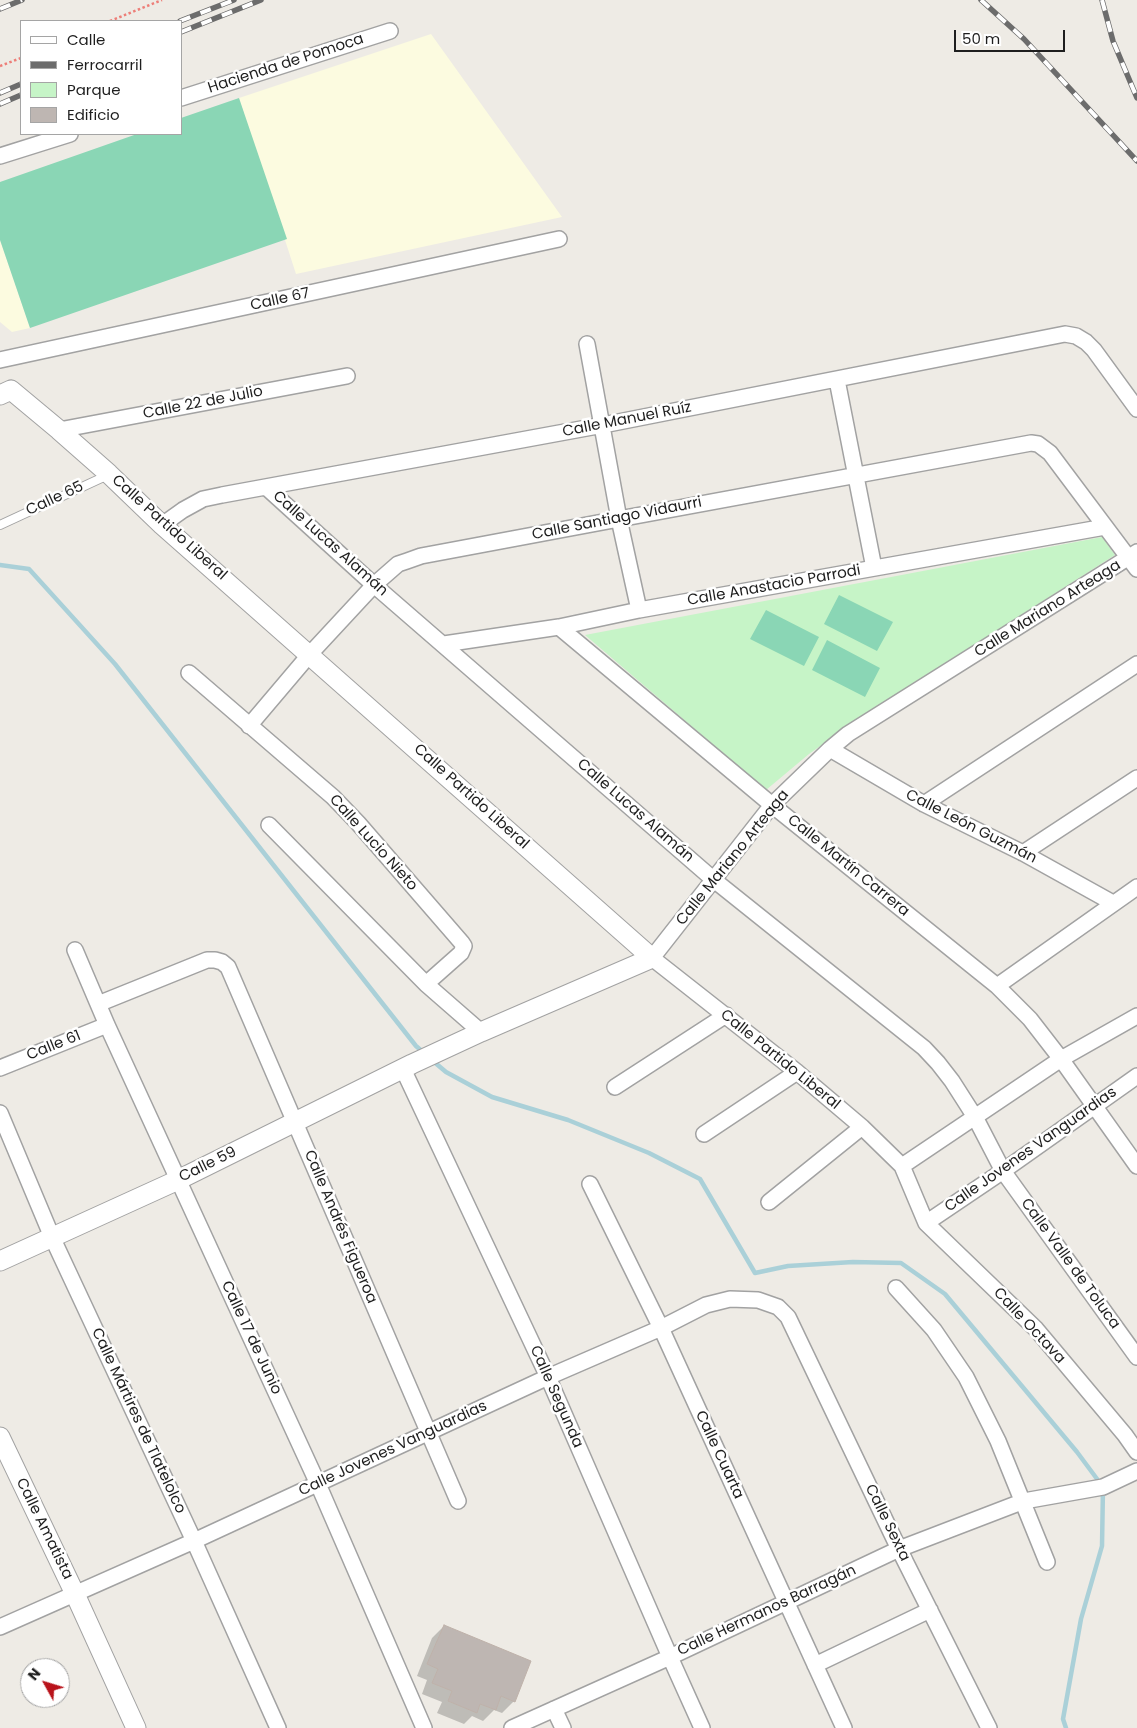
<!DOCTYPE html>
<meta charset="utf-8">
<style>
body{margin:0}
#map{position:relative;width:1137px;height:1728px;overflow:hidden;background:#eeebe5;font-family:Poppins,sans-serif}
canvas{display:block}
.legend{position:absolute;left:20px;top:20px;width:162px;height:115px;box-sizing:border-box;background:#fff;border:1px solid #a5a5a5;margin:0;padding:6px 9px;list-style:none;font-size:15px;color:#1e1e1e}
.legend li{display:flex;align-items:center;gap:10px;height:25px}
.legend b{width:25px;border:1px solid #a5a5a5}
.north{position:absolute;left:20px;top:1658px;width:50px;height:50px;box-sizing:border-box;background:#fff;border:1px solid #a5a5a5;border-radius:50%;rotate:309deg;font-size:14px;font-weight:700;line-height:20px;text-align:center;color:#1e1e1e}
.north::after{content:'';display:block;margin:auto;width:18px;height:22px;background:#b9131b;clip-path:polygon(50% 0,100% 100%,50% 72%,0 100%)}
.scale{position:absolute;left:954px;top:30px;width:111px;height:22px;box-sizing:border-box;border:2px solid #1e1e1e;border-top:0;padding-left:6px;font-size:15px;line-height:18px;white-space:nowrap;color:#1e1e1e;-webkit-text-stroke:4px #fff;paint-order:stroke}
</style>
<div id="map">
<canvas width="1137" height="1728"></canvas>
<ul class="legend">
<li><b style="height:6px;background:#fff"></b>Calle</li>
<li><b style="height:6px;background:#6c6c6c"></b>Ferrocarril</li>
<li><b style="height:14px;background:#c6f4c7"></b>Parque</li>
<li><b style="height:14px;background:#beb6b2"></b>Edificio</li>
</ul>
<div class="north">N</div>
<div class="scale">50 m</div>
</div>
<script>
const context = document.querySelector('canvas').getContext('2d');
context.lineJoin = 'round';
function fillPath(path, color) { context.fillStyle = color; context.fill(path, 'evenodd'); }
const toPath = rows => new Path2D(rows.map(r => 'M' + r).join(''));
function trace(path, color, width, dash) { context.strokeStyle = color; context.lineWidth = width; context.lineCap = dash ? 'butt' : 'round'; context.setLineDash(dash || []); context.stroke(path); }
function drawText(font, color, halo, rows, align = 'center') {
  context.font = font + ' Poppins,sans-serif'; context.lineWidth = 5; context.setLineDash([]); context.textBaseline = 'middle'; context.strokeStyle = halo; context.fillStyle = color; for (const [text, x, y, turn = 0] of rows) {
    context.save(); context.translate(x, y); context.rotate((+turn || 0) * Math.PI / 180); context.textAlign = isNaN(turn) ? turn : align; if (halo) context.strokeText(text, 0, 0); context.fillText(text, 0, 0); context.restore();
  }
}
const education = toPath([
 [431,34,562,217,296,274,239,98],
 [0,240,30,328,12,332,0,322]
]);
const park = toPath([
 [1102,537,1115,555,854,722,809,754,766,790,585,635]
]);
const pitch = toPath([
 [239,98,287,239,30,328,0,240,0,182,137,134,181,134,181,118],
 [839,595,893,622,877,651,824,624],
 [766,610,819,637,804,666,750,639],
 [827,640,880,668,865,697,812,670]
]);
const shadow = toPath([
 [444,1626,514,1701,502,1713,494,1710,483,1721,472,1716,464,1724,437,1713,442,1702,422,1694,427,1680,417,1676,432,1638]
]);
const stream = toPath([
 [0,565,29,569,115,664,416,1046,423,1052],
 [433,1061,446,1072,492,1097,568,1120,649,1153,700,1179,755,1273,788,1266,853,1262,901,1263,945,1294,1077,1452,1103,1487,1102,1546,1081,1619,1063,1719,1066,1728]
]);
const building = toPath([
 [444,1625,531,1661,515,1702,501,1696,496,1710,480,1704,477,1713,448,1701,452,1691,432,1683,438,1669,427,1664,444,1625]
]);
const path = toPath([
 [110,21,162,0],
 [0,66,21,58]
]);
const service = toPath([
 [0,525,108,475]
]);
const minor = toPath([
 [181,98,390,31],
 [0,156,70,134],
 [587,344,619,519,639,610],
 [0,360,559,239],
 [837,380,874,568],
 [59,430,347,376],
 [266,487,374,585,714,880,924,1048,938,1063,952,1081,975,1117,1003,1171,1137,1357],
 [162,525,183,510,203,499,222,495,603,425,1065,334,1076,336,1086,342,1094,350,1137,409],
 [1137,552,848,734,830,749,772,805,652,958,797,1072,862,1127,902,1166,926,1223,1036,1329,1125,1435,1137,1452],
 [559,627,772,805,997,986,1030,1019,1061,1059,1137,1166],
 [444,644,559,627,639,610,1105,527],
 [189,673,333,797,358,823,462,943,464,946,461,953,426,984],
 [249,726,310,654,374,585,398,564,407,561,421,556,619,519,1031,443,1038,444,1050,453,1137,569],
 [830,749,924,804,1023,853,1113,903],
 [924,804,1137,664],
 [269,825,426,984,481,1032],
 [1023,853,1137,778],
 [75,950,107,1025,318,1484,424,1728],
 [997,986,1137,887],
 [98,1004,207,960,215,960,222,962,228,967,458,1501],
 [0,1068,107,1025],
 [403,1069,548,1377,670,1657,702,1728],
 [615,1087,726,1015],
 [0,1113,52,1237,194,1541,278,1728],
 [704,1134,797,1072],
 [902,1166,1061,1059,1137,1016],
 [590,1184,661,1328,844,1728],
 [769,1202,862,1127],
 [926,1223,1003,1171,1137,1076],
 [896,1288,934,1330,966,1377,998,1441,1047,1562],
 [0,1627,194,1541,548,1377,661,1328,706,1305,730,1299,758,1300,778,1307,788,1317,899,1549,989,1728],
 [815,1665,930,1610],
 [554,1709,563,1728],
 [512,1728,670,1657,899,1549,1024,1501,1103,1487,1137,1471]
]);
const tertiary = toPath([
 [0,395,11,390,59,430,109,474,162,525,652,958,481,1032,412,1064,178,1180,0,1261],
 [0,1437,75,1594,136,1728]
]);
const rail = toPath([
 [981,0,1024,39,1137,161],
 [1102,0,1113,41,1137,98],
 [0,9,22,0],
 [180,21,234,0],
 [181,32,261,0],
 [0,93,21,84],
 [0,104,21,95]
]);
const streetNames = [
 ["Hacienda de Pomoca",286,64,-18],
 ["Calle 67",280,300,-12],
 ["Calle 22 de Julio",203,403,-11],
 ["Calle Manuel Ruíz",627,420,-11],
 ["Calle 65",55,499,-25],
 ["Calle Santiago Vidaurri",617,519,-11],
 ["Calle Partido Liberal",169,528,42],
 ["Calle Lucas Alamán",330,544,42],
 ["Calle Anastacio Parrodi",774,586,-10],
 ["Calle Mariano Arteaga",1048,609,-32],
 ["Calle Partido Liberal",471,797,42],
 ["Calle Lucas Alamán",635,811,41],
 ["Calle León Guzmán",971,827,27],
 ["Calle Lucio Nieto",373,843,48],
 ["Calle Mariano Arteaga",733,858,-51],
 ["Calle Martín Carrera",848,866,39],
 ["Calle 61",54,1046,-22],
 ["Calle Partido Liberal",780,1060,39],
 ["Calle Jovenes Vanguardias",1031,1150,-35],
 ["Calle 59",208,1165,-26],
 ["Calle Andrés Figueroa",340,1227,67],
 ["Calle Valle de Toluca",1070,1264,54],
 ["Calle Octava",1029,1326,47],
 ["Calle 17 de Junio",251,1338,65],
 ["Calle Segunda",556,1397,66],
 ["Calle Mártires de Tlatelolco",138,1421,65],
 ["Calle Jovenes Vanguardias",393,1449,-25],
 ["Calle Cuarta",719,1455,65],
 ["Calle Sexta",887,1523,64],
 ["Calle Amatista",44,1529,64],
 ["Calle Hermanos Barragán",767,1611,-25]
];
fillPath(education, '#fcfbe0');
fillPath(park, '#c6f4c7');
fillPath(pitch, '#8ad6b5');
fillPath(shadow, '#0003');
trace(stream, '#aad0d8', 4.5);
fillPath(building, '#beb6b2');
trace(building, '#beb1a9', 1);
trace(service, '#a2a2a2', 10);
trace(minor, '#a2a2a2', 18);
trace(tertiary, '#a2a2a2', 21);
trace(path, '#ed7e78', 2.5, [2.5, 2.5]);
trace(service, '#fff', 8);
trace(minor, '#fff', 15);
trace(tertiary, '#fff', 19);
trace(rail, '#6c6c6c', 5.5);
trace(rail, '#fff', 4, [11]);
drawText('15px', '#1e1e1e', '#fff', streetNames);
</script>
